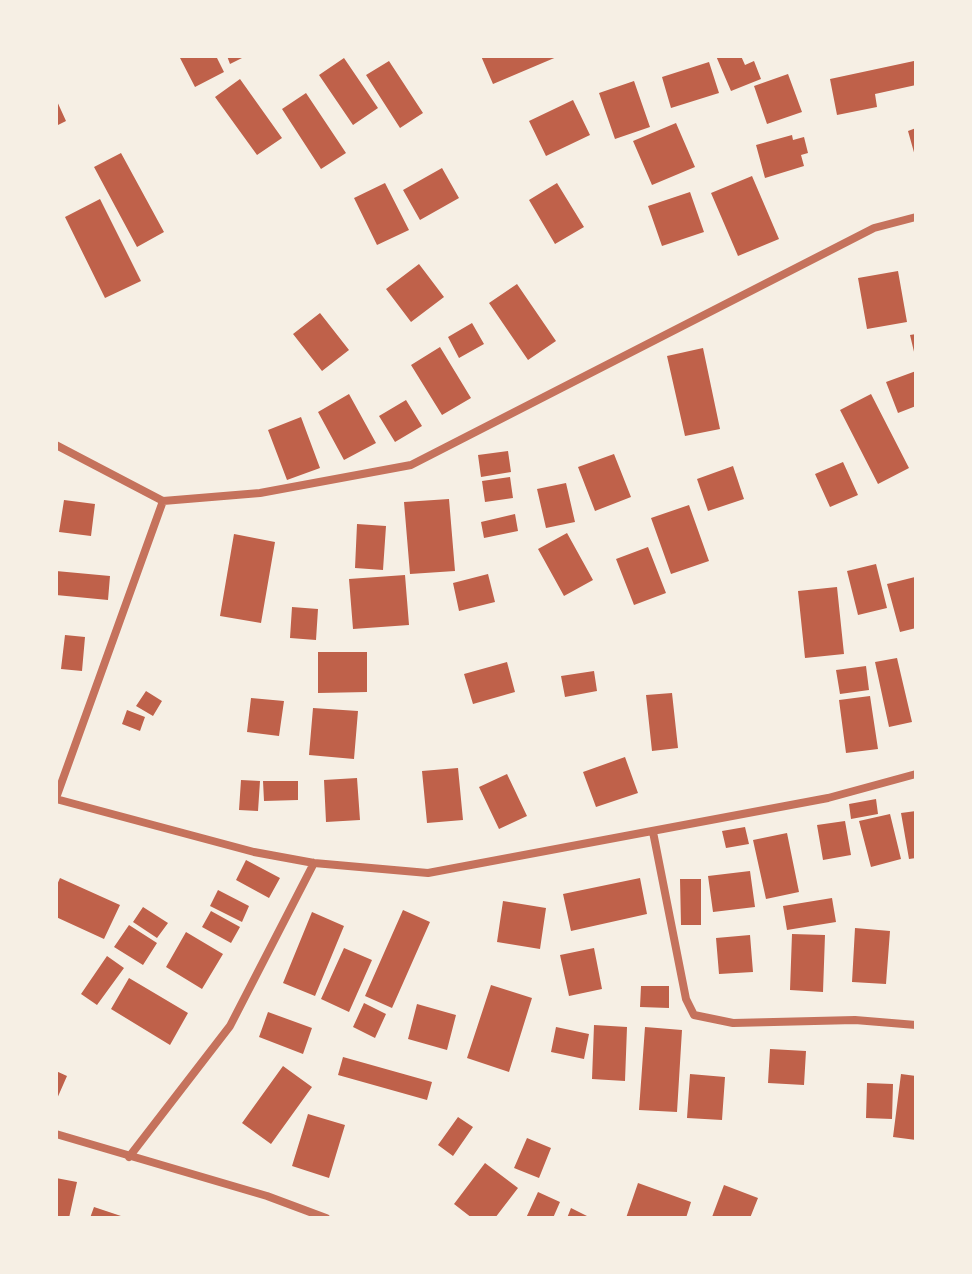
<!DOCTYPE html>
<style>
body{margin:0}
#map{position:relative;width:972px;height:1274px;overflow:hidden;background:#f6efe4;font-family:Mulish,sans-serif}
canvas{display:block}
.frame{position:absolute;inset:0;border:58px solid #f6efe4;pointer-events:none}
</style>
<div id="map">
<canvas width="972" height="1274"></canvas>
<div class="frame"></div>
</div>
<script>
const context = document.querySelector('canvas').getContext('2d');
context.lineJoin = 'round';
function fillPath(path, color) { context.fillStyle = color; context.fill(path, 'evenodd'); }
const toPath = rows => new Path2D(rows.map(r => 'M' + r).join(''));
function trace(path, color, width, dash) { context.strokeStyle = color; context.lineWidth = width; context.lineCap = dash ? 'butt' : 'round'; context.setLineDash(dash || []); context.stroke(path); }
const building = toPath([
 [179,56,216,56,224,72,195,87],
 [227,56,246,56,230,64],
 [481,56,559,56,493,84],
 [716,56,741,56,745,65,754,61,761,79,731,91],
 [344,58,378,108,353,125,319,75],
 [389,61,423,113,400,128,366,75],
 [914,61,916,85,875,94,877,107,837,115,830,79],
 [709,62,719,93,671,108,662,77],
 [788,74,802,112,767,124,754,86],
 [240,79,282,138,257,155,215,97],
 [634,81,650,127,615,139,599,93],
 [306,93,346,153,321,169,282,109],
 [56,99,66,121,56,126],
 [573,100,590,135,546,156,529,121],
 [676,123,695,167,652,185,633,141],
 [916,128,916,156,915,156,908,131],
 [792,135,793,140,804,137,808,153,801,155,804,166,765,178,756,145],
 [121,153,164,232,137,247,94,167],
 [442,168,459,198,420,220,403,190],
 [752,176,779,239,738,256,711,193],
 [385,183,409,230,377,245,354,198],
 [557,183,584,227,555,244,529,200],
 [690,192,704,232,662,246,648,206],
 [100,199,141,281,105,298,65,217],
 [419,264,444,297,411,322,386,289],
 [898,271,907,322,867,329,858,278],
 [517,284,556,341,528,360,489,303],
 [320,313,349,350,322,371,293,334],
 [472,323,484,344,459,358,448,337],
 [916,334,916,356,915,356,910,335],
 [440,347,471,398,442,415,411,365],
 [703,348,720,429,685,436,667,356],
 [916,371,916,406,898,413,886,382],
 [349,394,376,443,344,460,318,412],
 [871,394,909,468,878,484,840,410],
 [406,400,422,426,395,442,379,416],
 [301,417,320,468,287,480,268,430],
 [508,451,511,472,481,477,478,455],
 [614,454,631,497,595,511,578,467],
 [843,462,858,495,830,507,815,474],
 [733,466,744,499,708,511,697,479],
 [510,477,513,498,485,502,482,481],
 [566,483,575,522,546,528,537,489],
 [449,499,455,571,410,574,404,502],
 [64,500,95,504,91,536,59,532],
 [689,505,709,561,671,574,651,518],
 [515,514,518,531,484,538,481,522],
 [357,524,386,526,383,570,355,568],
 [567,533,593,580,564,596,538,549],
 [234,534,275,542,261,623,220,616],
 [648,547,666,593,634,605,616,559],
 [876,564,887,608,858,615,847,571],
 [56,571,110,576,108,600,56,595],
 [488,574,495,602,459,611,453,583],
 [405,575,409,625,353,629,349,579],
 [915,577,916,628,900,632,887,584],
 [837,587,844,654,805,658,798,591],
 [292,607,318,609,316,640,290,638],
 [65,635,85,637,82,671,61,669],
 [318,652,367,652,367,692,318,693],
 [897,658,912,722,889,727,875,662],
 [507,662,515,692,473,704,464,674],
 [866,666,869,690,840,694,836,670],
 [594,671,597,691,565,697,561,676],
 [146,691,162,701,153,716,136,706],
 [672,693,678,748,652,751,646,695],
 [870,696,878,749,846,753,839,700],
 [251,698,284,701,279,736,247,732],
 [313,708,358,711,354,759,309,755],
 [127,710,145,717,140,731,122,724],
 [625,757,638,793,596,807,583,772],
 [458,768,463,820,427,823,422,771],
 [507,774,527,816,499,829,479,787],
 [357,778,360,820,326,822,324,780],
 [241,780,260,781,258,811,239,810],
 [263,781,298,781,298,800,264,801],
 [876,799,878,814,851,819,849,804],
 [916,811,916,858,909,859,901,813],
 [890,814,901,859,871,867,859,821],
 [845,821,851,855,823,860,817,825],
 [745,827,749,844,726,848,722,831],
 [787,833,799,892,766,899,753,840],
 [246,860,280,878,269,898,236,880],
 [750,871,755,907,713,912,708,876],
 [60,878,120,905,104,939,56,917,56,887],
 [640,878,647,914,571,931,563,894],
 [680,879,701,879,701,925,681,925],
 [218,890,249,906,242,922,210,906],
 [832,898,836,922,787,930,783,906],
 [503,901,546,908,540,949,497,942],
 [143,907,168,923,157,938,133,922],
 [403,910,430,922,392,1008,365,996],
 [211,911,240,927,231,943,202,927],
 [312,912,344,926,315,996,283,983],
 [129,925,157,943,143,965,114,947],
 [855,928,890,931,886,984,852,982],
 [186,932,223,954,202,989,166,967],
 [792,934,825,935,823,992,790,990],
 [750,935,753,972,719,974,716,938],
 [344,948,372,960,349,1012,321,999],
 [594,948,602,989,569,996,560,955],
 [107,956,124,968,97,1005,81,994],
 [129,978,188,1013,170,1045,111,1009],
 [491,985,532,998,509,1072,467,1058],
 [641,986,669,986,669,1008,640,1007],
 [364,1003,386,1014,375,1038,353,1027],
 [417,1004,456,1015,447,1050,408,1039],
 [268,1012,312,1028,303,1054,259,1037],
 [594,1025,627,1027,625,1081,592,1079],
 [556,1027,589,1034,584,1059,551,1052],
 [645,1027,682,1030,677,1112,639,1110],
 [770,1049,806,1051,804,1085,768,1083],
 [343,1057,432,1082,427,1100,338,1075],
 [283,1066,312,1087,271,1144,242,1123],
 [56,1071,67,1076,56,1101],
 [690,1074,725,1077,722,1120,687,1118],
 [901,1074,916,1076,916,1140,893,1137],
 [867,1083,893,1084,892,1119,866,1118],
 [308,1114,345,1125,329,1178,292,1166],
 [458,1117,473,1127,453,1156,438,1145],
 [527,1138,551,1148,539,1178,514,1168],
 [485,1163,518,1188,495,1218,472,1218,454,1204],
 [56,1178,77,1182,69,1218,56,1218],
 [638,1183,691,1202,686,1218,626,1218],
 [724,1185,758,1198,750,1218,712,1217],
 [538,1192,560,1202,553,1218,526,1218],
 [94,1207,124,1217,124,1218,90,1218],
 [571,1208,591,1218,567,1218]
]);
const minor = toPath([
 [56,445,163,501,56,798],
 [163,501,260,493,411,465,874,228,916,217],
 [56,799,254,852,314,863,428,873,828,798,916,774],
 [653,832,686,999,694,1015,733,1023,855,1020,916,1025],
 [56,1134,267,1196,326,1218],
 [129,1157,230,1026,314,863]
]);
fillPath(building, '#bf614a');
trace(minor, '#c5725c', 8);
</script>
